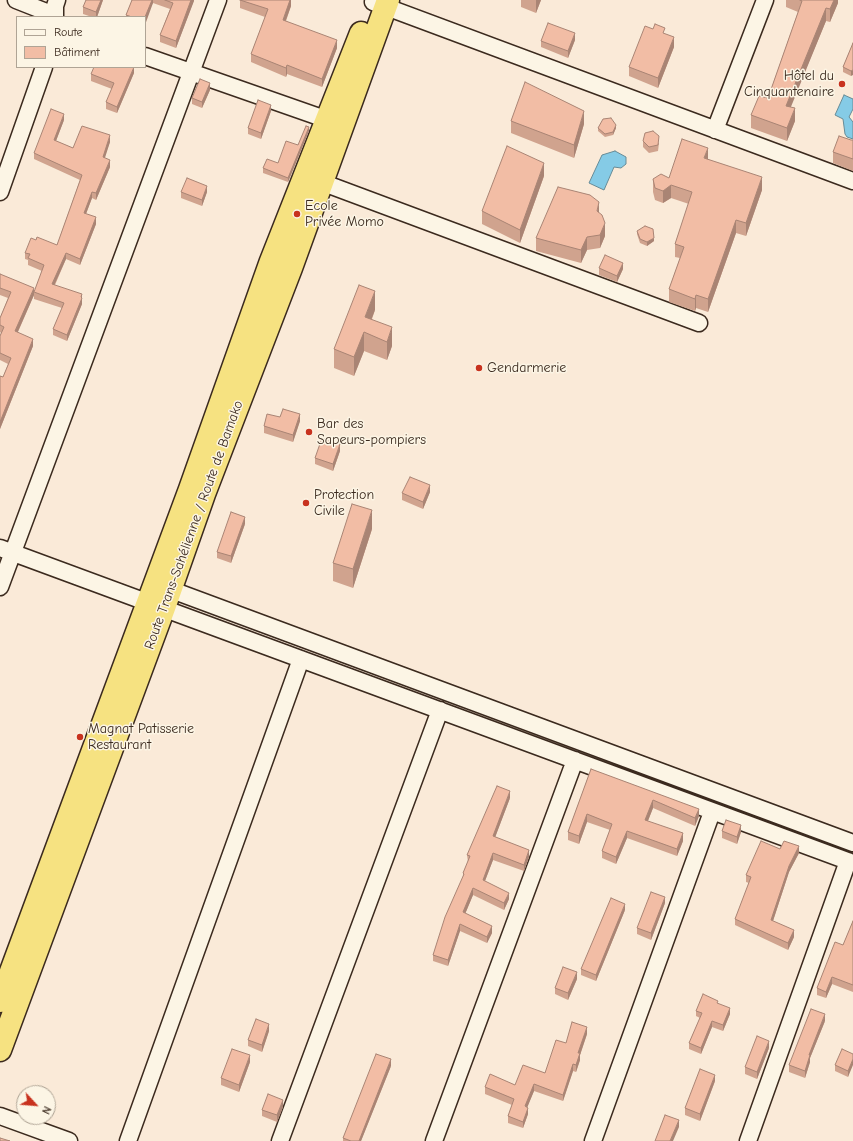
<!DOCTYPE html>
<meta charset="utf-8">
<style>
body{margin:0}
#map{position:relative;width:853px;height:1141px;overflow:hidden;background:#faead8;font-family:"Comic Neue",sans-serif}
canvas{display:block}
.legend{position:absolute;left:16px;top:16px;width:130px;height:52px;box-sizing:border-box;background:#fcf5e5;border:1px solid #afa495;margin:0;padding:5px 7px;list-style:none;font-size:12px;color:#3b2a1e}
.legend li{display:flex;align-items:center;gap:8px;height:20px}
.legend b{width:20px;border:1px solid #afa495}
.north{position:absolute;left:16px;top:1085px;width:40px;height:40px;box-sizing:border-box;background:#fcf5e5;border:1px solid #afa495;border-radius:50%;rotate:116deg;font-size:11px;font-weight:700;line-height:16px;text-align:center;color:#3b2a1e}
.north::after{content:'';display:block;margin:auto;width:14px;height:18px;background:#c8321e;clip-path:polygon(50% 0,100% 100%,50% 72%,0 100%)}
</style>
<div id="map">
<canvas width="853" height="1141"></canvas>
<ul class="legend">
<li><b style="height:5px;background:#fcf5e5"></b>Route</li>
<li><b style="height:11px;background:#f2bda5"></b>Bâtiment</li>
</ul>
<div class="north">N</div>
</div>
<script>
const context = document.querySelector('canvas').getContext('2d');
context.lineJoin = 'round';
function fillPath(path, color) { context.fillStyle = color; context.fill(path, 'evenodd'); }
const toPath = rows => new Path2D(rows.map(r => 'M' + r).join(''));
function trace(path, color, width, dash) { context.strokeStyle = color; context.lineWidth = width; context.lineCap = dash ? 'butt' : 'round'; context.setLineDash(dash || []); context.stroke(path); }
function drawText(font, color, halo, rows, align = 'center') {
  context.font = font + ' "Comic Neue",sans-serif'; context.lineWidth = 3; context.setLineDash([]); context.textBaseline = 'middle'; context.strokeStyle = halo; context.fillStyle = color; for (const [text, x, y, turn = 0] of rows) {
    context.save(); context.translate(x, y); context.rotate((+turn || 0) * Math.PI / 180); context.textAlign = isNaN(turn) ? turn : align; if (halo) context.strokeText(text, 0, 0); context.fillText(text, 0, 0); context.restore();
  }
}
const water = toPath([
 [844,95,853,99,853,109,849,117,853,122,853,139,847,137,845,134,843,119,835,115,844,95],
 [615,151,626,157,626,164,621,168,614,167,604,190,589,183,602,155,615,151]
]);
const minor = toPath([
 [16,0,54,15],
 [373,2,853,181],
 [55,17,55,6,57,0],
 [145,56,328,120],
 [715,130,765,0],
 [321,182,699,323],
 [0,192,44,67],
 [0,548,853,863],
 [161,586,853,843],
 [0,587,218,0],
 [0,1116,69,1141],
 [128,1141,301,659],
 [280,1141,440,710],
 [434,1141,575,760],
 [593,1141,712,812],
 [748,1141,848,861]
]);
const highway = toPath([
 [0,1001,190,489,271,261,361,33],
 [0,1050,164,608,204,494,291,268,388,0]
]);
const wall = toPath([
 [103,0,97,17,92,17,83,14,83,7],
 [132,0,194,0,176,48,160,42,160,35,170,9,153,3,145,17,126,17,126,15],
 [240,0,291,0,291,6,286,21,337,48,322,87,287,74,286,77,251,62,251,54,265,17,240,8],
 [521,0,541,0,536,13,521,7],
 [786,0,838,0,838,3,830,22,826,21,790,107,795,121,787,141,751,128,751,115,768,98,798,12,786,7],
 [665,34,674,47,658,88,629,76,629,67],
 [575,40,568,58,541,47,541,41],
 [853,43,851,76,843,72,843,67],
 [134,73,117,113,106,109,106,102,112,89,91,81,91,74],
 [210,90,202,108,192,104,192,98],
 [271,111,261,139,248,134,248,128],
 [64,120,56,141,73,148,110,142,104,158,110,167,96,200,92,198,86,214,96,224,80,265,66,259,55,285,82,298,82,304,67,341,53,335,53,329,62,308,34,299,34,292,42,271,28,265,28,260,25,259,25,253,36,240,57,245,80,180,34,159,34,153],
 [511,121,584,124,574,158,511,133],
 [598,128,616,128,613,135,605,137,598,131],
 [309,131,288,182,263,173,263,168,278,163,298,145],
 [851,140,853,140,853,171,833,163,833,152],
 [643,141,659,143,658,151,649,153,643,147],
 [708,159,762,190,746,236,736,233,708,312,696,308,695,311,669,302,669,289,680,258,675,257,675,244,689,204,671,198,663,203,655,200,653,192,653,179,669,178],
 [544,176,520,243,482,224,482,211],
 [181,192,207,192,202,206,181,198],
 [599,213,605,236,600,248,587,250,581,263,536,251,536,238],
 [637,231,654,241,647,246,640,243,637,234],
 [599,268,623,269,617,282,599,275],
 [0,274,34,295,18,332,33,346,0,429,0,376,3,377,8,364,0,360,0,336,1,333,0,332,0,318,8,298,0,295],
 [375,310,372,319,392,346,387,360,364,351,354,376,334,368,334,349],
 [280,417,300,421,293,442,264,433,264,426],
 [340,451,333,471,315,464,315,458],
 [430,492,423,509,402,500,402,493],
 [245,524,231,563,217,558,217,552],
 [372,529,353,588,333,581,333,563],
 [591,769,699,816,695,826,653,808,648,821,683,841,677,856,627,838,616,864,602,858,602,851,610,830,587,822,579,844,568,840,568,832],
 [510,798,495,837,529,857,524,871,493,860,485,881,509,899,504,910,473,895,465,914,492,933,487,943,460,931,448,966,433,961,433,955,463,877,463,873,468,862,467,855],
 [722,831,741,832,737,844,722,838],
 [780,849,799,853,789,872,773,921,794,937,788,950,735,925,735,919,749,883,746,882,746,875],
 [665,903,651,940,637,934,637,928],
 [625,910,596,981,581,975,581,969],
 [853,921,853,992,832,984,826,998,817,995,817,988,843,945],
 [577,979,568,1000,555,994,555,988],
 [718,1004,730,1014,723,1031,712,1027,701,1054,689,1049,689,1043,700,1018,696,1016,696,1011],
 [825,1021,810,1058,810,1062,805,1078,789,1072,789,1065],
 [269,1031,262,1052,248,1046,248,1040],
 [587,1034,580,1055,580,1060,576,1072,573,1071,563,1101,534,1091,527,1107,528,1114,523,1128,508,1123,508,1116,512,1105,485,1094,485,1087,515,1085,545,1073,566,1043],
 [769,1048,757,1079,745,1074,745,1067],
 [853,1054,848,1077,835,1071,835,1065],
 [250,1062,239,1092,221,1085,221,1078],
 [391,1066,361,1141,343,1141,343,1138],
 [715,1081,700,1121,685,1115,685,1108],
 [283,1107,277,1122,262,1116,262,1110]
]);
const shadedWall = toPath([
 [101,0,103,0,97,17,96,17,96,12],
 [152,0,153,0,153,3,145,25,145,17],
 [191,0,194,0,194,1,176,48,176,41],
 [290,0,291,0,291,6,283,28,283,20],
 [536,0,541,0,536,13],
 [834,0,838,0,838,3,830,22,830,9],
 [826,8,826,21,786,119,786,106],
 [575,33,575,40,568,58,568,51],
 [674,37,674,47,658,88,658,78],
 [337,40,337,48,322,87,322,79],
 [287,65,287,74,286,77,286,68],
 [134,67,134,73,117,113,117,107],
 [853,70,853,75,851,76,851,71],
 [210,83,210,90,202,108,202,102],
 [271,105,271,111,261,139,261,133],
 [795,108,795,121,787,141,787,128],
 [584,111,584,124,574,158,574,145],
 [64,114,64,120,54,146,54,140],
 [616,125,616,128,613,135,613,132],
 [309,127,309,131,288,182,288,178],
 [110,135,110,142,103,164,103,157],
 [708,148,708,161,704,158],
 [110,160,110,167,96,200,96,193],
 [544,163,544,176,520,243,520,230],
 [762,177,762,190,746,236,746,223],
 [671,185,671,198,663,203,663,191],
 [207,186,207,192,202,206,202,200],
 [92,192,92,198,84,219,84,213],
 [599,202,599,215,597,211],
 [96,217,96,224,80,265,80,259],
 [736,220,736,233,708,312,708,299],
 [605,223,605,236,600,248,600,235],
 [587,237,587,250,581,263,581,250],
 [654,238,654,241,647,246,647,242],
 [66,253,66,259,52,290,52,284],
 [623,263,623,269,617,282,617,276],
 [34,288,34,295,15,338,15,331],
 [375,291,375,310,366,333,365,317],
 [82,294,82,304,67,341,67,335],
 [696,295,696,308,695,311,695,299],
 [392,327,392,346,387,360,387,342],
 [364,332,364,351,354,376,354,357],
 [33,339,33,346,0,429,0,422],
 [300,414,300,421,293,442,293,435],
 [340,444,340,451,333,471,333,464],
 [430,485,430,492,423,509,423,502],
 [372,510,372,529,353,588,353,569],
 [245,517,245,524,231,563,231,556],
 [510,791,510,798,493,843,493,836],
 [653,800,653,808,645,828,645,820],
 [699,809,699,816,695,826,695,818],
 [587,814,587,822,579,844,579,836],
 [741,825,741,832,737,844,737,837],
 [627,831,627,838,616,864,616,857],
 [683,833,683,841,677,856,677,849],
 [799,846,799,853,789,872,771,927,771,920,789,866],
 [529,850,529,857,524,871,524,865],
 [493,853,493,860,483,886,483,880],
 [473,888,473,895,463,919,463,912],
 [509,893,509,899,504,910,504,903],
 [665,897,665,903,651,940,651,933],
 [625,904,625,910,596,981,596,975],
 [460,924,460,931,448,966,448,960],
 [492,926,492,933,487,943,487,937],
 [794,930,794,937,788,950,788,943],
 [577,972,577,979,568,1000,568,993],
 [832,977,832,984,826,998,826,992],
 [730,1008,730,1014,723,1031,723,1025],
 [825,1014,825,1021,810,1058,810,1062,805,1078,805,1071,809,1055],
 [712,1021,712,1027,701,1054,701,1048],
 [269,1024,269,1031,262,1052,262,1045],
 [587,1027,587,1034,580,1055,580,1060,576,1072,576,1065,578,1053],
 [769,1041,769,1048,757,1079,757,1072],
 [250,1055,250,1062,239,1092,239,1085],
 [391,1059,391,1066,361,1141,359,1141],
 [853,1059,853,1065,848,1077,848,1071],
 [573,1064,573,1071,563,1101,563,1095],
 [715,1075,715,1081,700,1121,700,1114],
 [534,1084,534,1091,525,1113,525,1106],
 [283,1100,283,1107,277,1122,277,1115],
 [528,1108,528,1114,523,1128,523,1122],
 [679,1120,679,1127,673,1141,670,1141]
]);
const building = toPath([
 [86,0,101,0,96,12,83,7,86,0],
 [132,0,152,0,145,17,132,17,126,15,132,0],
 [165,0,191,0,176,41,160,35,173,3,165,0],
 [240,0,290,0,283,20,337,40,322,79,287,65,286,68,251,54,268,9,240,0],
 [800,0,834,0,830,9,826,8,786,106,795,108,787,128,751,115,759,96,768,98,802,1,800,0],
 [548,23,575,33,568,51,541,41,548,23],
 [655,24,665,28,663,33,674,37,658,78,629,67,645,26,653,29,655,24],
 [853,43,853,70,851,71,843,67,853,43],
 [94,67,134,67,117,107,106,102,114,83,91,74,94,67],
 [200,79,210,83,202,102,192,98,200,79],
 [525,82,584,111,574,145,511,121,525,82],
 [258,100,271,105,261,133,248,128,258,100],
 [51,109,64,114,54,140,73,148,82,126,110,135,103,157,110,160,96,193,92,192,84,213,96,217,80,259,66,253,52,284,82,294,81,297,82,298,67,335,53,329,64,303,34,292,44,265,28,258,30,254,25,253,31,238,36,240,37,237,57,245,82,175,34,153,51,109],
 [611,118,616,125,613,132,605,134,598,128,603,119,611,118],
 [306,126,309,127,288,178,263,168,267,159,278,163,286,141,298,145,306,126],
 [653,131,659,136,658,145,649,147,643,141,645,133,653,131],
 [839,136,851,140,853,140,853,159,833,152,839,136],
 [682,139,708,148,704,158,762,177,746,223,736,220,708,299,696,295,695,299,669,289,684,247,675,244,692,192,671,185,663,191,655,188,653,179,661,174,669,178,682,139],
 [507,146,544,163,520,230,482,211,507,146],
 [187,178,207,186,202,200,181,192,187,178],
 [558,187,590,195,599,202,597,211,602,215,605,223,600,235,587,237,581,250,536,238,558,187],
 [645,226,653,229,654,238,647,242,640,239,637,231,645,226],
 [605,255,623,263,617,276,599,268,605,255],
 [0,274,34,288,15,331,33,339,0,422,0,376,3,377,11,358,0,353,0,336,4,327,0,325,0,318,11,292,0,288,0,274],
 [359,285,375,291,365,317,392,327,387,342,364,332,354,357,334,349,359,285],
 [283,409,300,414,293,435,264,426,267,414,280,417,283,409],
 [322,438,340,444,333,464,315,458,322,438],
 [410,477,430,485,423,502,402,493,410,477],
 [352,504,372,510,353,569,333,563,352,504],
 [231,512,245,517,231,556,217,552,231,512],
 [591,769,699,809,695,818,653,800,645,820,683,833,677,849,627,831,616,857,602,851,612,824,587,814,579,836,568,832,591,769],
 [497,786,510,791,493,836,529,850,524,865,493,853,483,880,509,893,504,903,473,888,463,912,492,926,487,937,460,924,448,960,433,955,445,917,464,874,463,873,470,856,467,855,497,786],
 [726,820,741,825,737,837,722,831,726,820],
 [761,841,780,849,784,841,799,846,789,866,771,920,794,930,788,943,735,919,751,877,746,875,761,841],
 [651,892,665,897,651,933,637,928,651,892],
 [611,898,625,904,596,975,581,969,611,898],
 [853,921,853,985,832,977,826,992,817,988,835,942,843,945,853,921],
 [563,967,577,972,568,993,555,988,563,967],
 [703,994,718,1001,717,1003,730,1008,723,1025,712,1021,701,1048,689,1043,702,1013,696,1011,703,994],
 [811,1009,825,1014,809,1055,810,1055,805,1071,789,1065,811,1009],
 [256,1019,269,1024,262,1045,248,1040,256,1019],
 [572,1022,587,1027,578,1053,580,1053,576,1065,573,1064,563,1095,534,1084,525,1106,528,1108,523,1122,508,1116,514,1099,485,1087,490,1074,515,1085,523,1065,545,1073,556,1040,566,1043,572,1022],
 [757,1036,769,1041,757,1072,745,1067,757,1036],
 [232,1049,250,1055,239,1085,221,1078,232,1049],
 [842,1049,853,1054,853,1059,848,1071,835,1065,842,1049],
 [376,1054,391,1059,359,1141,351,1141,343,1138,376,1054],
 [700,1069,715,1075,700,1114,685,1108,700,1069],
 [268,1094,283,1100,277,1115,262,1110,268,1094],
 [665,1115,679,1120,670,1141,655,1141,665,1115],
 [0,1138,10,1141,0,1141,0,1138]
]);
const markers = [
 [842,84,4,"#c8321e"],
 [297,214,4,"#c8321e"],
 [479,368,4,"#c8321e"],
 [309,432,4,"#c8321e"],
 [306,503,4,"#c8321e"],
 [80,737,4,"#c8321e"]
];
const poiNames = [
 ["Hôtel du",834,76,"right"],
 ["Cinquantenaire",834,92,"right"],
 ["Ecole",305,206],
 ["Privée Momo",305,222],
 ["Gendarmerie",487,368],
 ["Bar des",317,424],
 ["Sapeurs-pompiers",317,440],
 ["Protection",314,495],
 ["Civile",314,511],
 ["Magnat Patisserie",88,729],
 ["Restaurant",88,745]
];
const streetNames = [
 ["Route Trans-Sahélienne / Route de Bamako",194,525,-70]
];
fillPath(water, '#85cbe6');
trace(water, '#678b96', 1);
trace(minor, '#3b2a1e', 19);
trace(highway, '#3b2a1e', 25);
trace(minor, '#fcf5e5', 16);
trace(highway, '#f6e281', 22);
fillPath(wall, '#d0a38e');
fillPath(shadedWall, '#a98474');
fillPath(building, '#f2bda5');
trace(building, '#a98474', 1);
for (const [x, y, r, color] of markers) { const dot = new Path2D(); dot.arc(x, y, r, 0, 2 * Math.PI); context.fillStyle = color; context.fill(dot); trace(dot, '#fcf5e5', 1.5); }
drawText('14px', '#3b2a1e', '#fcf5e5', poiNames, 'left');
drawText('14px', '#3b2a1e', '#fcf5e5', streetNames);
</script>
